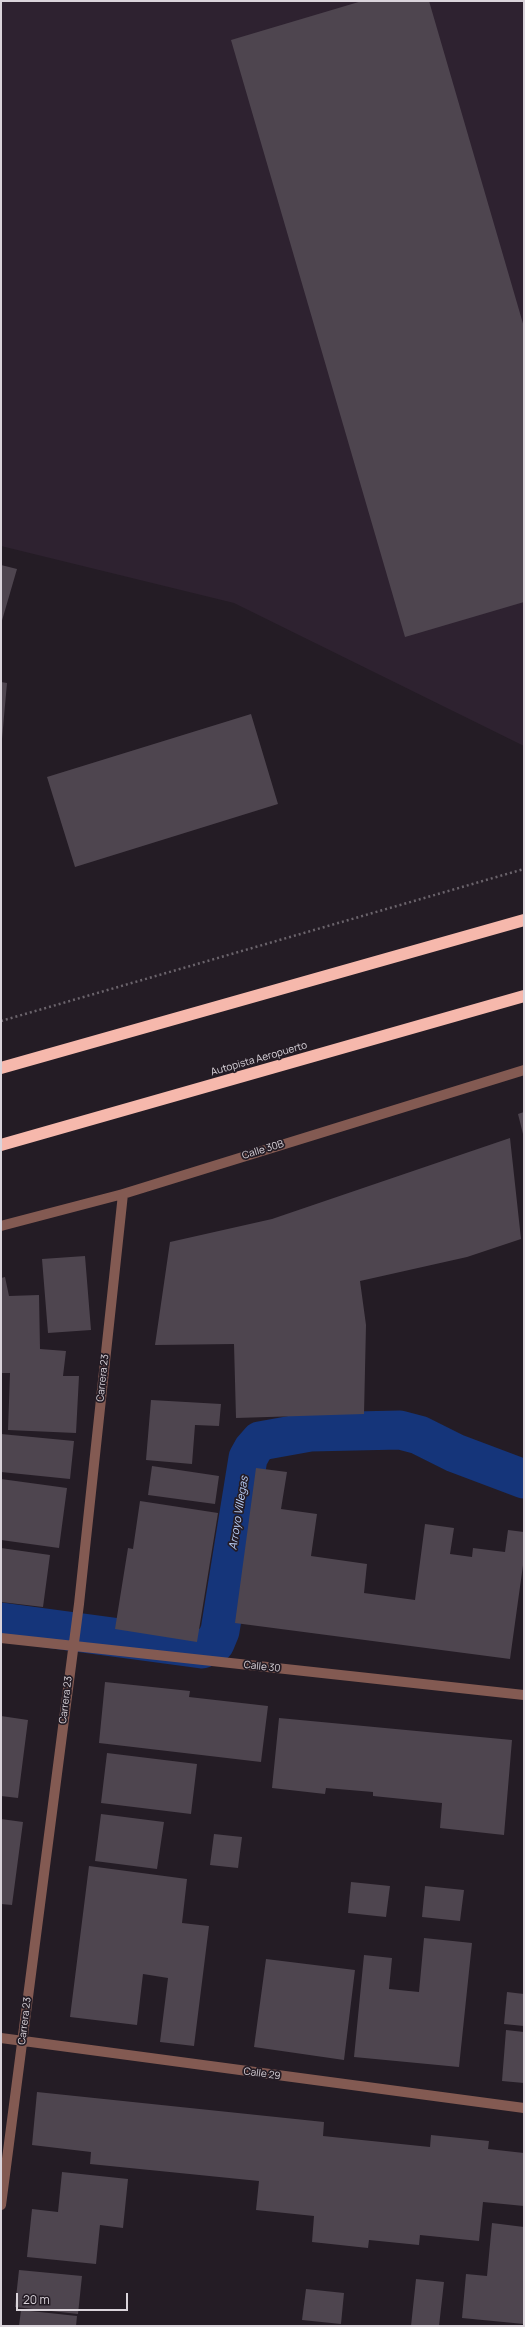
<!DOCTYPE html>
<style>
body{margin:0}
#map{position:relative;width:525px;height:2327px;overflow:hidden;background:#241c25;font-family:Manrope,sans-serif}
canvas{display:block}
.frame{position:absolute;inset:0;border:2px solid #dad4db;pointer-events:none}
.scale{position:absolute;left:16px;top:2293px;width:112px;height:18px;box-sizing:border-box;border:2px solid #dad4db;border-top:0;padding-left:5px;font-size:12px;line-height:14px;white-space:nowrap;color:#dad4db;-webkit-text-stroke:3px #241c25;paint-order:stroke}
</style>
<div id="map">
<canvas width="525" height="2327"></canvas>
<div class="frame"></div>
<div class="scale">20 m</div>
</div>
<script>
const context = document.querySelector('canvas').getContext('2d');
context.lineJoin = 'round';
function fillPath(path, color) { context.fillStyle = color; context.fill(path, 'evenodd'); }
const toPath = rows => new Path2D(rows.map(r => 'M' + r).join(''));
function trace(path, color, width, dash) { context.strokeStyle = color; context.lineWidth = width; context.lineCap = dash ? 'butt' : 'round'; context.setLineDash(dash || []); context.stroke(path); }
function drawText(font, color, halo, rows, align = 'center') {
  context.font = font + ' Manrope,sans-serif'; context.lineWidth = 3.5; context.setLineDash([]); context.textBaseline = 'middle'; context.strokeStyle = halo; context.fillStyle = color; for (const [text, x, y, turn = 0] of rows) {
    context.save(); context.translate(x, y); context.rotate((+turn || 0) * Math.PI / 180); context.textAlign = isNaN(turn) ? turn : align; if (halo) context.strokeText(text, 0, 0); context.fillText(text, 0, 0); context.restore();
  }
}
const built = toPath([
 [1,1,524,1,524,746,234,603,1,546]
]);
const canal = toPath([
 [1,1622,202,1649,215,1643,220,1631,248,1458,253,1449,260,1441,310,1432,400,1430,419,1435,455,1453,524,1479]
]);
const building = toPath([
 [362,1,429,1,524,327,524,602,405,637,231,40],
 [1,565,17,569,1,624],
 [1,682,7,683,2,739,1,739],
 [251,714,278,804,75,867,47,777],
 [524,1112,524,1134,523,1134,518,1114],
 [510,1138,521,1239,467,1257,360,1281,366,1325,364,1414,236,1418,234,1344,155,1345,170,1242,272,1219],
 [85,1256,91,1330,48,1333,42,1259],
 [5,1277,9,1296,39,1295,40,1349,66,1351,63,1376,79,1376,76,1433,8,1430,10,1373,1,1373,1,1278],
 [151,1400,221,1404,219,1426,195,1425,192,1464,146,1460],
 [1,1434,74,1441,70,1479,1,1472],
 [152,1466,219,1476,215,1504,148,1495],
 [256,1468,287,1472,281,1509,317,1514,311,1556,367,1564,364,1593,415,1600,425,1524,454,1528,450,1554,472,1557,473,1548,505,1552,508,1530,524,1532,524,1558,510,1659,235,1623],
 [1,1479,67,1488,59,1548,1,1540],
 [140,1501,218,1513,197,1642,115,1629,128,1548,133,1549],
 [1,1548,50,1555,43,1607,1,1602],
 [105,1682,190,1691,189,1697,268,1706,261,1762,99,1743],
 [1,1716,28,1720,18,1798,1,1796],
 [279,1718,512,1740,504,1835,440,1828,442,1803,373,1796,373,1792,326,1788,325,1794,272,1788],
 [107,1753,197,1764,191,1814,101,1803],
 [101,1814,164,1822,157,1869,95,1861],
 [1,1819,23,1822,12,1905,1,1904],
 [214,1834,242,1837,238,1868,210,1865],
 [89,1866,187,1879,182,1923,209,1926,194,2046,160,2042,168,1978,143,1974,137,2025,70,2017],
 [351,1882,390,1886,386,1917,348,1913],
 [425,1886,464,1890,460,1921,422,1917],
 [424,1938,472,1943,459,2067,354,2057,364,1955,392,1958,389,1989,419,1992],
 [266,1959,355,1970,344,2060,254,2047],
 [507,1992,524,1994,524,2026,504,2024],
 [506,2030,524,2032,524,2083,502,2081],
 [37,2092,324,2122,323,2136,430,2147,431,2135,489,2141,488,2149,524,2153,524,2206,483,2202,479,2241,420,2235,419,2245,369,2240,368,2248,312,2242,314,2216,256,2210,259,2181,90,2164,91,2152,32,2145],
 [62,2172,128,2179,123,2228,100,2225,96,2264,27,2257,32,2209,58,2212],
 [492,2223,524,2227,524,2324,462,2318,466,2274,487,2276],
 [19,2270,82,2276,78,2314,15,2307],
 [416,2279,444,2282,439,2326,411,2326],
 [306,2289,344,2293,341,2324,302,2320],
 [21,2310,77,2316,76,2326,19,2326]
]);
const path = toPath([
 [1,1021,524,869]
]);
const minor = toPath([
 [1,1226,123,1194,524,1070],
 [1,1638,524,1695],
 [1,2038,524,2108],
 [1,2205,79,1604,123,1194]
]);
const highway = toPath([
 [1,1068,524,920],
 [1,1145,524,996]
]);
const streetNames = [
 ["Autopista Aeropuerto",259,1059,-16],
 ["Calle 30B",263,1150,-17],
 ["Carrera 23",103,1378,-84],
 ["Calle 30",262,1667,6],
 ["Carrera 23",66,1700,-83],
 ["Carrera 23",25,2021,-83],
 ["Calle 29",262,2074,8]
];
const waterNames = [
 ["Arroyo Villegas",239,1513,-81]
];
fillPath(built, '#2e2230');
trace(canal, '#15357a', 39);
fillPath(building, '#4e454f');
trace(path, '#6b646c', 2.5, [2, 3]);
trace(minor, '#835a52', 10);
trace(highway, '#f6b8ac', 12);
drawText('10px', '#dad4db', '#241c25', streetNames);
drawText('italic 11px', '#bcd2fb', '#241c25', waterNames);
</script>
